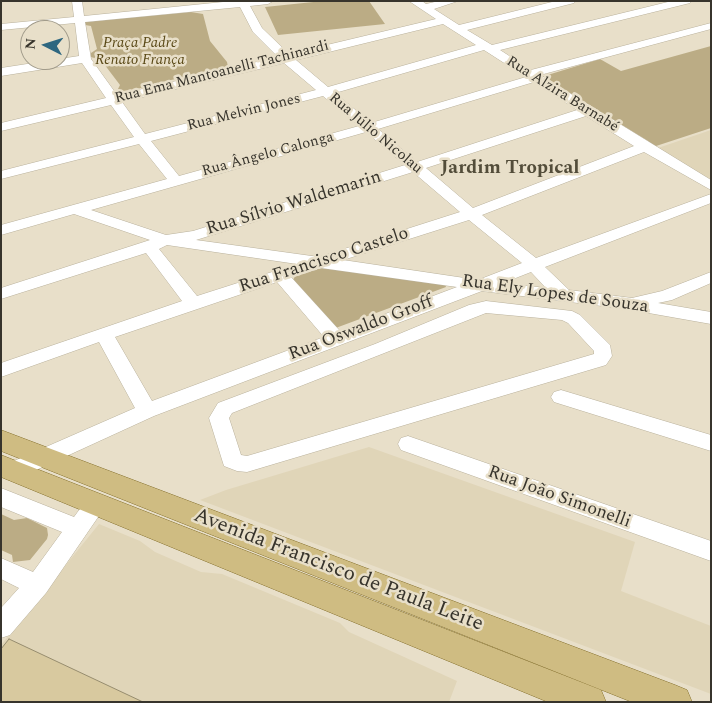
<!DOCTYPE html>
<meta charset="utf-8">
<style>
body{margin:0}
#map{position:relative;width:712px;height:703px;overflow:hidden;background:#e8dfc9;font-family:Spectral,serif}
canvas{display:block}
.frame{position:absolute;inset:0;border:2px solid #37342c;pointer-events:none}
.north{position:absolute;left:20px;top:20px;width:50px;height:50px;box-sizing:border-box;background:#e8dfc9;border:1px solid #a19b8a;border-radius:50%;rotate:275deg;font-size:14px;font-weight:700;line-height:20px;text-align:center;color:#37342c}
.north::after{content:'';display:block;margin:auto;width:18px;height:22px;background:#2e6780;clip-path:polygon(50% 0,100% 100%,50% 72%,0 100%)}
</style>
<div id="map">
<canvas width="712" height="703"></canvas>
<div class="frame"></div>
<div class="north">N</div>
</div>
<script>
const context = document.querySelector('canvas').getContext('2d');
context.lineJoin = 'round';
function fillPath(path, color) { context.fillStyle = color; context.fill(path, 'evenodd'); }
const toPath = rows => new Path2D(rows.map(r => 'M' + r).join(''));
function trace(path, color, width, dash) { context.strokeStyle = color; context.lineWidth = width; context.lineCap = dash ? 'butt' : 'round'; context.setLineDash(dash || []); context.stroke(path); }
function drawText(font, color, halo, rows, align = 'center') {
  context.font = font + ' Spectral,serif'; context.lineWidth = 5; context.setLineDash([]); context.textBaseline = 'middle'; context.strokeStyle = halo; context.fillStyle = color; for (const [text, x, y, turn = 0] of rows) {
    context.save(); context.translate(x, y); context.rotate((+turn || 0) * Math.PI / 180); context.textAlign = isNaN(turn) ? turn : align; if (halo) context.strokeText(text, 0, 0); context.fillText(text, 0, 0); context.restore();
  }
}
const built = toPath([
 [711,130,711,184,655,149],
 [369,447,635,542,621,591,711,626,711,694,200,500,226,490],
 [99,524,140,541,155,552,201,572,222,574,340,623,349,632,457,681,449,702,1,702,1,645]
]);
const green = toPath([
 [323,1,369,1,385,24,278,35,265,7],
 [191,12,203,14,210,41,227,62,228,67,158,83,130,91,122,92,118,89,120,85,101,60,91,57,91,53,97,49,91,26,85,25,85,22],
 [711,46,711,128,653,147,648,146,648,141,557,85,546,83,541,77,600,59,621,71],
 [323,264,445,284,446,287,333,329,293,280,296,274],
 [1,514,14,520,27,518,47,528,48,535,47,539,30,560,13,562,12,555,1,550]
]);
const building = toPath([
 [9,639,143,702,1,702,1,649,9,639]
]);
const minor = toPath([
 [72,1,82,1,84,16,233,1,273,1,268,4,250,6,262,28,289,54,436,19,409,1,422,1,426,4,439,1,458,1,434,9,459,25,556,1,575,1,574,3,467,30,492,45,672,1,691,1,690,3,500,50,531,70,711,23,711,29,540,75,711,180,711,190,644,152,482,215,536,258,711,194,711,203,545,267,569,290,632,298,662,291,711,272,711,283,672,300,658,303,711,312,711,324,626,309,482,291,154,416,23,476,15,478,7,476,4,470,7,464,135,408,99,342,1,377,1,363,182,301,146,253,1,299,1,288,150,240,74,214,1,235,1,225,167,179,139,144,1,179,1,171,134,137,111,105,1,131,1,123,106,98,82,63,1,76,1,68,79,56,75,23,1,30,1,24,74,17,72,1],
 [240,7,253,32,278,57,117,95,91,59,85,22,240,7],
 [443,24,476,45,328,87,296,60,443,24],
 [484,50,526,77,371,123,335,93,484,50],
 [284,63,316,90,145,134,122,102,284,63],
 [534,82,577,110,417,162,378,129,534,82],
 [323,96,359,126,179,176,151,141,323,96],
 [586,116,634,146,473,208,426,168,586,116],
 [366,132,405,165,193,231,166,235,91,210,366,132],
 [413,172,460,212,319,257,196,240,413,172],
 [469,220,522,263,478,280,343,260,469,220],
 [167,245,297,264,197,296,159,249,167,245],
 [321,268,457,287,340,331,291,277,321,268],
 [531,272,546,288,503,283,531,272],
 [277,282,324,337,152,401,115,337,277,282],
 [486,301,572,311,580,315,610,345,612,356,606,365,247,472,237,471,224,466,209,418,218,403,375,344,469,305,486,301],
 [486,313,562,320,568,323,594,351,594,354,247,456,241,455,229,418,232,413,486,313],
 [561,390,711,435,711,451,554,402,551,397,554,392,561,390],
 [408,436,711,541,711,561,401,450,398,444,401,438,408,436],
 [1,488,74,517,88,498,96,495,104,498,107,504,46,593,10,635,1,638,1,608,19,588,1,579,1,558,33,572,62,532,1,507,1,488]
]);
const major = toPath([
 [1,430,675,685,687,690,692,702,632,702,1,451,1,430],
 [1,455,601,690,606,702,548,702,1,477,1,455]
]);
const farParknames = [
 ["Praça Padre",140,44],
 ["Renato França",140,61]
];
const farStreetnames = [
 ["Rua Ema Mantoanelli Tachinardi",222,73,-14],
 ["Rua Alzira Barnabé",562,95,32],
 ["Rua Melvin Jones",244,113,-14],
 ["Rua Júlio Nicolau",375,134,40],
 ["Rua Ângelo Calonga",268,155,-15]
];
const streetNames = [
 ["Rua Sílvio Waldemarin",294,204,-17],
 ["Rua Francisco Castelo",324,261,-18],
 ["Rua Ely Lopes de Souza",555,295,8],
 ["Rua Oswaldo Groff",361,329,-21],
 ["Rua João Simonelli",559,498,20]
];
const farDistrictnames = [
 ["Jardim Tropical",510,169]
];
const nearStreetnames = [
 ["Avenida Francisco de Paula Leite",338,571,21]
];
fillPath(built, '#e0d5b8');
fillPath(green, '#bbac85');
fillPath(building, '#d8c99f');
trace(building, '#978d6f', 1);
trace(minor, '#b9b19c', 1);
trace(major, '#85702d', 1);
fillPath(minor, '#fff');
fillPath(major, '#cfbc82');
drawText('italic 15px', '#5b4a18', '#e8dfc9', farParknames);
drawText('15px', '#37342c', '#e8dfc9', farStreetnames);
drawText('18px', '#37342c', '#e8dfc9', streetNames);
drawText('bold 19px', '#534d3a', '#e8dfc9', farDistrictnames);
drawText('21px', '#37342c', '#e8dfc9', nearStreetnames);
</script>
